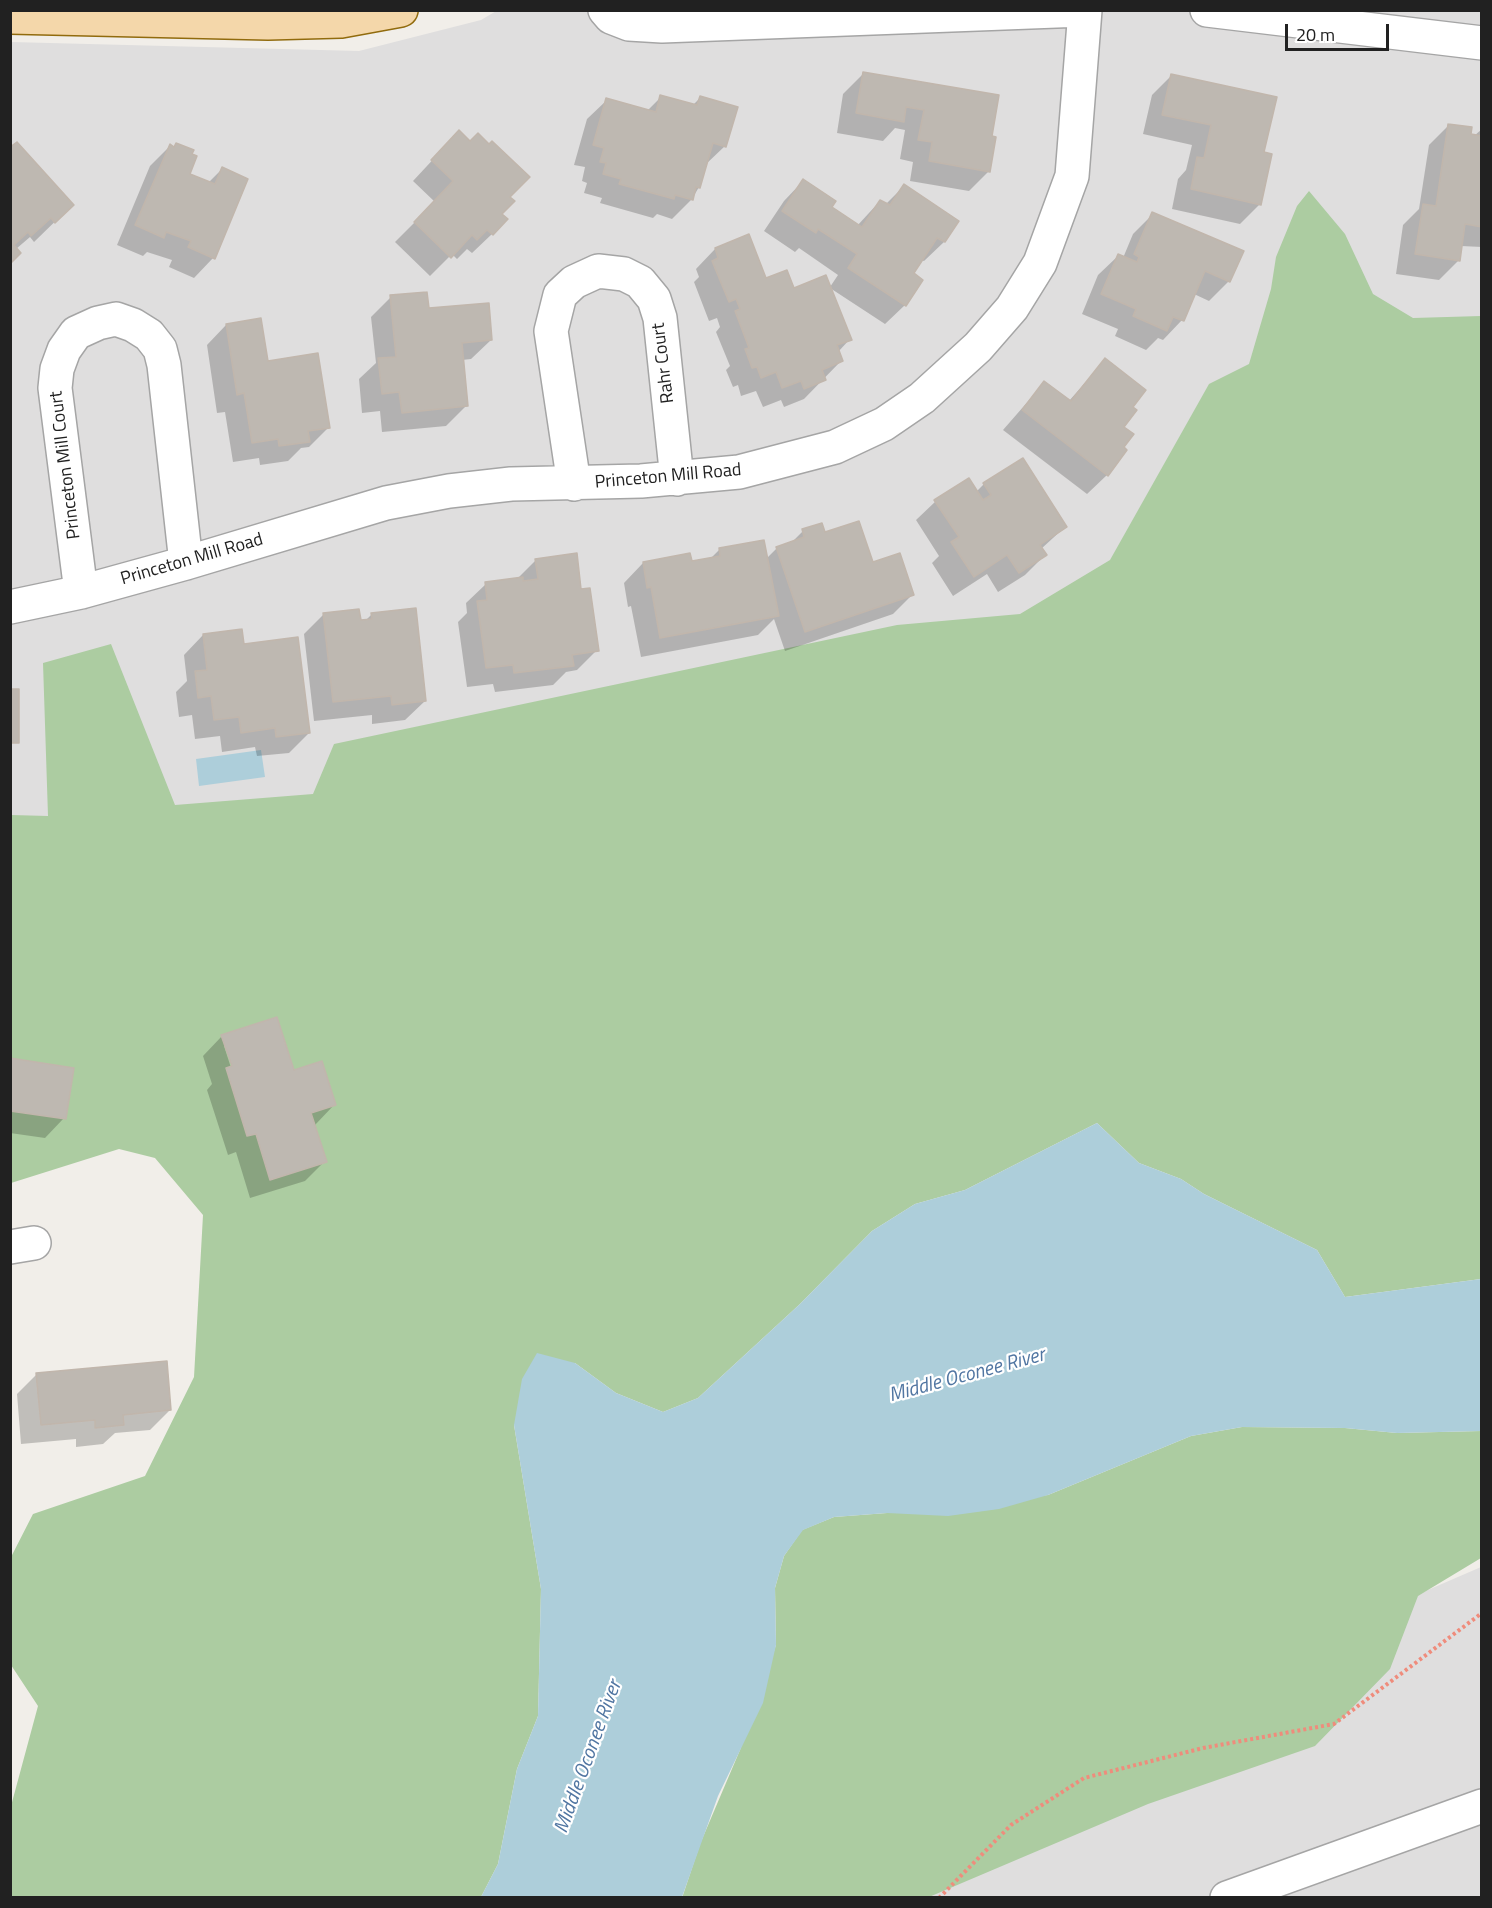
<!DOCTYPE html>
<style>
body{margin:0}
#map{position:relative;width:1492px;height:1908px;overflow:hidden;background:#f1eee9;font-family:"Titillium Web",sans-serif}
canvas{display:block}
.frame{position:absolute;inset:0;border:12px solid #212121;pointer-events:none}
.scale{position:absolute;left:1285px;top:24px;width:104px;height:27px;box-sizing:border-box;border:3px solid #212121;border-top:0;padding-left:8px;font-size:18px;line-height:21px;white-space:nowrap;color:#212121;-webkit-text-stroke:4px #fff;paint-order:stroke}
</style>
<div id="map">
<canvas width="1492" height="1908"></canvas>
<div class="frame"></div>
<div class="scale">20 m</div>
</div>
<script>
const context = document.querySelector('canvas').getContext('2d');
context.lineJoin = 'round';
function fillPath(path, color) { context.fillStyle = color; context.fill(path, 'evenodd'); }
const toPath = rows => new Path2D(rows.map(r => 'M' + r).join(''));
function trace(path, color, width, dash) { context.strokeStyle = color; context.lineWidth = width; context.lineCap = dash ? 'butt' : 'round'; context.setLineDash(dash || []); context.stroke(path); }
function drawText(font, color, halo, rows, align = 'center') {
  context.font = font + ' "Titillium Web",sans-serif'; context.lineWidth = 4.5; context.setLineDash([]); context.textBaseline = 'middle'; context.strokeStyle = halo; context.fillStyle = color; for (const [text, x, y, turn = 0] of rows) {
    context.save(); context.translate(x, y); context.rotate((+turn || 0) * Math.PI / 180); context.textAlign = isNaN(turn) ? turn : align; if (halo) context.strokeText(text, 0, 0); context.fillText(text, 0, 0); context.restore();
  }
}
const residential = toPath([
 [498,10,1481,11,1481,343,1180,556,819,748,11,829,11,42,359,51,481,20],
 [1481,1567,1481,1897,786,1898,779,1871]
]);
const forest = toPath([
 [1309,191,1345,234,1373,294,1413,318,1481,316,1481,1279,1345,1297,1317,1250,1204,1194,1181,1179,1139,1163,1097,1123,965,1190,915,1204,872,1231,800,1304,698,1398,663,1412,616,1393,575,1363,514,1425,541,1589,538,1716,517,1769,498,1864,481,1897,11,1897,11,1806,38,1706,11,1665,10,1559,33,1514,145,1476,194,1377,203,1215,155,1158,119,1149,11,1183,11,815,48,816,43,663,111,644,175,805,313,794,334,744,897,625,1020,614,1110,560,1209,384,1249,364,1271,289,1276,257,1297,206],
 [1242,1427,1345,1428,1397,1433,1481,1431,1481,1558,1418,1596,1390,1669,1315,1746,1148,1804,929,1897,682,1898,700,1844,740,1750,776,1645,775,1588,784,1556,802,1530,834,1517,887,1513,1048,1495,1191,1436]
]);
const water = toPath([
 [261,750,265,777,199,786,196,759],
 [1097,1123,1139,1163,1181,1179,1204,1194,1317,1250,1345,1297,1481,1279,1481,1431,1397,1433,1345,1428,1242,1427,1191,1436,1048,1495,999,1509,948,1516,887,1513,834,1517,803,1530,784,1556,775,1588,776,1645,763,1703,718,1796,682,1897,481,1897,498,1864,517,1769,538,1716,541,1589,514,1425,522,1379,537,1353,575,1363,616,1393,663,1412,698,1398,800,1304,872,1231,915,1204,965,1190]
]);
const shadow = toPath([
 [863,74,990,137,989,171,969,191,910,181,913,162,900,159,905,130,895,128,883,141,837,133,843,94],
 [1172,75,1263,153,1260,204,1240,224,1172,209,1178,179,1186,170,1192,145,1143,134,1152,95],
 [661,97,692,106,700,98,725,146,705,165,699,187,692,199,672,219,657,214,653,218,600,203,602,198,584,193,587,183,582,181,585,167,574,165,587,119,607,100,647,111],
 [1448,126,1474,136,1482,129,1482,247,1461,246,1459,260,1439,280,1396,274,1403,225,1419,209,1429,145],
 [176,144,188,175,208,183,222,169,213,258,194,278,169,267,172,260,147,252,143,256,117,245,150,166,170,146,173,148],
 [10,149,72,205,34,242,30,237,16,249,10,262],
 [440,152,508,197,492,234,472,253,467,249,457,259,452,254,430,276,395,242,435,202,413,181],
 [803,181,830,207,857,226,880,201,885,205,904,186,957,221,944,242,924,261,921,260,912,274,905,305,885,324,830,288,850,339,838,352,841,361,804,399,784,407,781,400,763,407,756,391,741,396,738,385,733,387,726,370,730,366,716,332,720,327,717,318,709,321,694,282,699,277,696,269,715,249,765,280,793,290,830,287,838,275,799,248,795,252,764,231,784,201],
 [1153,214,1229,281,1209,301,1194,294,1182,320,1163,340,1158,338,1146,350,1115,336,1118,329,1082,314,1098,275,1118,256,1123,258,1133,234],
 [391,297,428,310,491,340,471,359,462,360,466,406,446,426,382,432,380,411,362,413,359,379,376,363,371,317],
 [226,325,329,427,309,447,301,448,288,461,260,465,259,458,233,462,225,412,217,413,207,345],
 [1105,360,1131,407,1107,475,1087,494,1003,430,1044,383,1069,401],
 [984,484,1065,527,1041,549,1045,555,1025,575,998,592,987,574,953,596,932,563,939,556,916,520,936,501,976,492],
 [803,531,824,534,872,564,912,595,893,614,785,651,774,619,758,635,641,657,631,606,628,607,624,583,643,563,691,563,710,559,720,549,766,559,777,548,790,544],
 [536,560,597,650,577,670,566,672,553,685,495,692,493,684,467,687,458,622,467,613,466,603,486,584,517,579],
 [324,614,359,621,365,621,372,614,425,701,405,720,372,724,372,715,314,721,304,634],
 [203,635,243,646,309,733,289,753,257,756,255,747,222,752,220,736,195,739,192,715,179,717,176,692,187,681,184,655],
 [222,1036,293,1072,334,1105,315,1125,325,1161,305,1181,250,1198,236,1152,228,1155,207,1090,212,1084,203,1056],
 [224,1046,227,1046,235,1073,233,1074],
 [10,1060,64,1118,45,1138,10,1133],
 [37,1374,170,1410,150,1430,115,1433,103,1444,76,1447,76,1439,21,1444,17,1394]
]);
const building = toPath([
 [863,72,999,95,992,136,996,137,990,172,929,161,932,142,918,140,924,110,906,107,904,122,856,113,863,72],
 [1171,74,1277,97,1264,152,1272,154,1261,205,1191,189,1197,157,1204,158,1211,125,1162,115,1171,74],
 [660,95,697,105,700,96,738,107,726,147,713,143,700,188,696,187,693,200,675,195,674,199,619,184,621,179,603,174,606,163,600,162,604,148,593,145,606,98,656,112,660,95],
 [1448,124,1472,127,1471,134,1482,136,1482,227,1465,224,1460,261,1415,254,1423,204,1436,206,1448,124],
 [459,130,470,141,478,133,489,144,492,141,530,177,510,197,515,201,502,214,508,219,493,235,487,230,477,240,472,235,451,258,414,222,453,181,431,160,459,130],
 [17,142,74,205,55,223,51,218,31,236,28,232,14,245,21,253,10,264,10,147,17,142],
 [176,143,194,150,192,154,197,156,190,174,215,184,222,167,248,179,215,259,188,247,191,241,166,232,164,238,135,225,170,144,174,147,176,143],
 [803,179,836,201,832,207,862,227,880,200,890,205,904,184,959,221,945,242,937,238,914,273,923,280,906,306,848,268,857,254,818,229,816,233,782,211,803,179],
 [1152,212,1244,251,1230,282,1205,271,1184,321,1173,317,1167,331,1133,316,1136,309,1101,294,1118,254,1137,262,1139,257,1134,254,1152,212],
 [749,234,766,278,787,270,794,288,826,275,852,340,837,345,843,361,822,370,826,380,804,389,801,381,782,388,776,372,761,378,757,367,752,368,745,349,749,348,735,311,740,309,736,299,729,302,712,261,718,258,715,248,749,234],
 [427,292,429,308,489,303,492,340,462,343,468,406,402,413,399,392,382,394,378,358,396,357,390,295,427,292],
 [261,318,268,361,318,353,330,428,308,431,310,442,279,446,278,439,252,443,244,393,237,395,226,324,261,318],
 [1105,358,1146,390,1133,407,1137,410,1124,427,1134,434,1124,447,1127,450,1108,476,1022,410,1044,381,1071,401,1105,358],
 [1023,458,1067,527,1040,545,1047,555,1019,573,1007,555,974,577,951,542,959,537,934,500,969,478,983,500,991,495,983,483,1023,458],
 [859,521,873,562,900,553,914,595,805,632,776,547,804,537,802,529,822,523,825,532,859,521],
 [764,540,779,616,660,638,651,587,647,588,643,562,690,553,692,561,720,556,719,548,764,540],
 [577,553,581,589,590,588,599,651,572,655,574,666,514,673,513,665,486,668,477,601,487,600,485,582,523,577,523,581,538,579,535,559,577,553],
 [416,608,426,701,392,705,391,696,333,702,323,613,359,609,361,620,372,619,371,613,416,608],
 [242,629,244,644,298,637,310,733,276,737,275,728,241,733,239,717,214,720,211,696,198,698,195,671,207,670,203,634,242,629],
 [10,689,19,689,19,743,11,743,10,781,10,689],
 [277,1017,294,1070,322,1061,336,1105,311,1113,327,1162,270,1180,256,1134,247,1136,226,1068,232,1066,221,1035,277,1017],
 [10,1058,74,1068,66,1119,10,1111,10,1058],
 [167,1361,171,1410,123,1415,124,1425,95,1428,95,1420,41,1425,36,1373,167,1361]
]);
const path = toPath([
 [939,1898,1011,1825,1084,1778,1203,1748,1334,1724,1482,1613]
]);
const minor = toPath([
 [605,10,611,17,629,24,662,26,1083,10],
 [1207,10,1482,43],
 [574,484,551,331,560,295,574,282,598,271,624,274,640,282,654,299,660,318,677,479],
 [81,592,55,388,57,369,64,350,76,333,98,323,116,319,133,325,149,335,160,349,164,365,186,563],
 [10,607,81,592,186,563,386,503,449,491,511,484,641,481,739,472,835,447,884,424,922,398,978,347,1012,308,1040,263,1072,176,1085,10],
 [10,1247,34,1243],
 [1227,1898,1482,1806]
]);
const major = toPath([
 [10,17,268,23,341,21,401,10]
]);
const streetNames = [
 ["Rahr Court",664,363,-97],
 ["Princeton Mill Court",66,465,-97],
 ["Princeton Mill Road",668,477,-5],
 ["Princeton Mill Road",192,560,-16]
];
const waterNames = [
 ["Middle Oconee River",967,1376,-15],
 ["Middle Oconee River",589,1757,-70]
];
fillPath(residential, '#dfdede');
fillPath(forest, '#accca1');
fillPath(water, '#adceda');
fillPath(shadow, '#0003');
fillPath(building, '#beb8b1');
trace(building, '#c1b6ac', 1.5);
trace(minor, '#a5a5a5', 36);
trace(major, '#916b0d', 36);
trace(path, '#ef8c7c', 4, [3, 3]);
trace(minor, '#fff', 33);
trace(major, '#f4d7aa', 33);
drawText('18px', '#212121', '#fff', streetNames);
drawText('italic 20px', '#5176a2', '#fff', waterNames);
</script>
